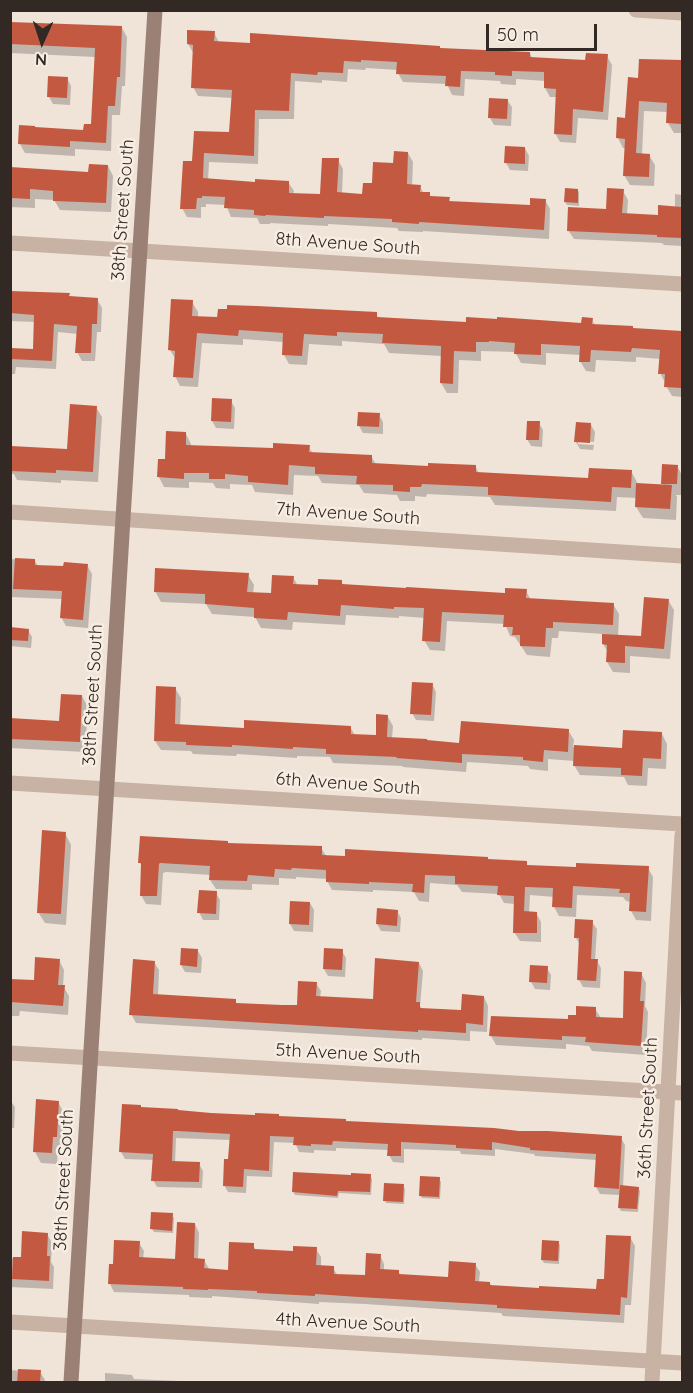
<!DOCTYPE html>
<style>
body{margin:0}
#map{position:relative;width:693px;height:1393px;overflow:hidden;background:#f0e3d7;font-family:Quicksand,sans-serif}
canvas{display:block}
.frame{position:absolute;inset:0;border:12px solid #322925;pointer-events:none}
.north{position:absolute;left:12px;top:12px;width:60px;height:60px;-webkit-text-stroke:4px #f8ede2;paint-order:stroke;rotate:183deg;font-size:16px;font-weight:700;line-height:24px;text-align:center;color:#322925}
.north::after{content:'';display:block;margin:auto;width:21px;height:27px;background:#322925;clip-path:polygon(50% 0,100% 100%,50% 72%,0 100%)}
.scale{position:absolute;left:486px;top:24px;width:111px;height:27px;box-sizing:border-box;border:3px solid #322925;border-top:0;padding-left:8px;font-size:18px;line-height:21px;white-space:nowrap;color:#322925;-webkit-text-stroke:4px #f8ede2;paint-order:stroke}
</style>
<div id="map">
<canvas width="693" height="1393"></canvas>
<div class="frame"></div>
<div class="north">N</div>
<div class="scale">50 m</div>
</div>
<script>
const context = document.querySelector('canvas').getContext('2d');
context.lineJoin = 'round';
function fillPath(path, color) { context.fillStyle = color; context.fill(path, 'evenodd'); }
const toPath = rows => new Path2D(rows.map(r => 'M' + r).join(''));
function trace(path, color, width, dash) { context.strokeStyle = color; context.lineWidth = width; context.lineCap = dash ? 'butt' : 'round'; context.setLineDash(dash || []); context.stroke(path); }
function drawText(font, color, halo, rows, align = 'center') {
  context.font = font + ' Quicksand,sans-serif'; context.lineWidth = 5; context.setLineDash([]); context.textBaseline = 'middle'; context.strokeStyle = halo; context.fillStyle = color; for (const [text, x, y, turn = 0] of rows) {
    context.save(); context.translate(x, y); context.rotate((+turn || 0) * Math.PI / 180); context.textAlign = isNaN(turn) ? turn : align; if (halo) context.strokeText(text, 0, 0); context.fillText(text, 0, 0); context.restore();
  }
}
const shadow = toPath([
 [10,23,122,28,127,37,125,86,122,86,120,115,112,115,111,151,75,149,75,156,25,153,20,144,85,131,93,126,96,57,10,53],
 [214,32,219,43,530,53,532,58,587,61,607,56,612,65,608,120,578,118,576,143,560,142,555,133,557,97,550,97,545,88,546,81,516,79,516,85,501,84,500,81,465,79,464,96,452,95,447,84,403,82,398,73,398,70,366,68,365,70,348,69,347,82,322,80,322,83,295,81,294,119,259,119,258,164,209,162,208,180,257,183,288,182,294,191,293,194,322,196,338,160,343,169,342,194,364,195,373,185,408,153,413,162,412,186,420,186,424,194,429,194,431,198,449,199,451,203,531,207,545,200,550,209,549,239,423,231,423,232,399,231,397,228,328,224,328,226,270,223,270,224,260,224,257,218,231,217,226,205,206,204,206,207,201,207,201,218,187,217,182,208,194,163,195,132,231,133,233,98,198,96,193,87,194,54,188,44],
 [641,60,682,61,682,133,674,133,668,123,668,112,644,111,642,155,649,155,655,165,654,186,630,185,624,175,626,148,623,148,618,138,627,119,640,79],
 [67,78,71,86,70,105,53,104,49,97],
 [507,100,512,107,511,126,494,125,490,118],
 [525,148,529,156,528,171,510,170,506,163],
 [108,166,113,176,111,212,60,210,54,200,35,199,35,208,10,207,10,169,90,173],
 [578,190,579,193,579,206,567,205,565,202],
 [623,191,628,200,627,215,659,216,675,208,675,194,682,195,682,246,664,245,662,243,574,239,568,230,607,211],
 [10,292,69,295,70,298,97,299,102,308,101,332,97,332,95,361,82,361,77,352,78,334,58,332,56,369,16,367,15,374,10,374,10,349,34,350,35,322,10,321],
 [192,302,198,312,198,318,376,314,379,319,468,324,583,325,592,319,595,326,682,333,682,397,672,396,666,386,666,384,660,373,661,359,636,357,636,362,596,360,595,372,586,371,580,361,581,355,546,353,546,365,521,363,515,352,481,351,481,361,459,360,458,393,447,393,441,383,442,356,389,353,384,344,342,341,342,346,309,344,307,365,289,364,284,355,284,342,243,339,243,345,202,343,198,387,180,386,175,376,176,360,170,350],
 [231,401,235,408,234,429,216,428,212,421],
 [96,407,102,417,98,482,61,480,61,483,17,480,14,474,10,474,10,448,68,451],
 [379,415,383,422,383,434,363,433,359,426],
 [539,423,543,430,542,447,531,446,527,439],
 [591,425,595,432,594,442,578,441,578,444,594,445,593,450,580,449,576,442],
 [186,434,191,444,191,447,274,450,309,447,313,454,371,456,376,464,430,467,475,466,479,473,590,479,631,471,637,482,636,484,664,486,663,483,677,466,682,475,682,495,676,495,677,497,676,520,643,518,636,507,637,498,617,497,616,511,495,505,490,497,427,494,426,497,415,496,415,501,400,501,397,495,364,493,359,485,322,483,318,476,294,475,293,495,255,492,252,485,230,484,230,489,216,488,213,483,189,482,189,488,164,487,159,477,166,461],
 [10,559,35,561,38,566,65,568,87,565,92,574,88,628,66,626,61,617,62,599,10,597],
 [248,575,254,585,253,594,272,595,293,577,298,586,319,587,341,582,344,586,507,595,526,591,531,600,613,604,619,614,618,637,642,638,668,600,674,610,670,659,630,656,630,673,613,672,607,662,608,652,603,644,604,634,559,631,558,638,552,638,550,657,527,655,515,637,510,636,505,624,447,621,445,651,430,650,424,640,425,618,399,616,399,618,346,615,345,625,293,622,292,630,261,628,255,617,212,614,206,604,161,602,155,591],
 [10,629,28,630,32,637,31,648,10,646],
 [432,684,436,692,434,721,416,720,412,713],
 [175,688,181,698,180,726,245,729,350,727,355,735,377,737,388,717,393,726,392,739,460,744,568,730,574,740,573,747,624,749,662,734,667,744,666,769,648,768,647,786,628,785,624,777,580,775,574,765,575,761,548,759,548,771,530,769,528,766,467,762,466,772,403,767,402,766,333,763,330,757,297,756,297,758,237,754,236,756,193,754,191,751,161,750,155,741],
 [82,696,88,707,85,752,10,748,10,719,61,722],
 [65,833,71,845,66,925,45,923,38,912],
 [228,844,321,848,327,857,488,861,526,863,528,866,577,869,648,868,653,877,651,921,636,920,631,911,631,902,626,901,623,897,577,895,576,917,559,916,554,907,555,897,530,895,529,913,536,913,541,922,541,942,520,941,514,932,515,904,504,903,499,894,462,892,457,885,430,883,429,902,419,901,414,892,373,890,373,892,332,890,327,881,327,879,296,877,296,879,279,878,279,885,252,884,252,890,216,889,210,880,211,875,166,872,163,873,161,905,146,904,141,895,143,867,140,863],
 [216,893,220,900,219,920,203,920,199,912],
 [310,903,314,910,313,932,294,931,290,924],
 [397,911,401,918,400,932,381,931,377,924],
 [592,922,597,929,595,960,597,961,601,968,600,988,583,987,579,980,580,945,576,938],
 [198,951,202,958,201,973,185,972,181,965],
 [342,951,346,958,345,977,328,976,324,969],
 [59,960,64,970,63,986,69,996,68,1015,20,1011,19,1016,10,1016,10,981,35,982],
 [154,962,159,970,158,996,235,1001,237,1004,298,1006,316,983,321,991,320,998,374,1000,419,963,423,971,420,1006,422,1009,462,1011,484,997,488,1006,487,1032,470,1031,470,1041,422,1038,422,1040,136,1023,131,1014],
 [547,968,551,975,550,990,535,989,531,982],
 [641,973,646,983,645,1006,648,1012,646,1055,592,1051,589,1046,566,1044,566,1049,496,1045,491,1036,570,1020,595,1009,601,1018,624,1020],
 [10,1100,15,1107,14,1128,10,1128],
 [58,1102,64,1113,63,1147,58,1147,57,1164,41,1163,35,1152],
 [141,1109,519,1133,621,1138,625,1145,623,1187,638,1188,640,1191,638,1212,621,1211,619,1208,620,1195,600,1194,596,1187,597,1160,535,1156,534,1154,495,1149,495,1156,461,1154,460,1151,404,1149,404,1163,393,1162,389,1155,389,1150,336,1148,336,1151,314,1150,314,1153,299,1152,295,1143,274,1142,272,1177,247,1176,246,1193,228,1192,224,1185,230,1161,231,1140,176,1138,175,1163,199,1164,203,1171,202,1188,157,1187,153,1180,154,1160,125,1159,121,1152],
 [370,1176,372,1179,371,1195,339,1193,338,1198,295,1195,293,1191],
 [439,1179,441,1182,440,1199,422,1198,420,1195],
 [403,1186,405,1189,404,1204,386,1203,385,1200],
 [172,1215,174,1218,173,1233,154,1232,152,1229],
 [195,1224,199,1233,198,1260,204,1260,209,1269,229,1271,253,1245,256,1250,294,1253,316,1249,321,1257,321,1267,333,1268,338,1276,366,1277,380,1255,384,1264,384,1271,398,1272,401,1275,449,1278,475,1264,480,1272,479,1282,490,1283,492,1287,598,1290,630,1237,635,1246,631,1305,625,1305,624,1323,503,1316,501,1313,365,1304,319,1302,319,1304,212,1296,212,1298,189,1297,189,1295,114,1292,110,1284,114,1266,139,1243,144,1251,143,1259,177,1261],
 [47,1234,52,1243,51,1262,54,1267,53,1289,10,1287,10,1258,22,1259],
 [558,1242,560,1245,559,1264,544,1263,542,1260],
 [10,1370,40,1372,45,1380,45,1382,10,1382],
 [105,1373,132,1375,134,1379,202,1382,105,1382]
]);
const building = toPath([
 [10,22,122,26,120,77,117,77,115,106,108,106,106,143,70,141,70,147,18,144,19,125,35,126,35,127,83,130,84,124,91,124,95,48,10,44],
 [187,30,215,31,214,41,250,43,250,33,440,46,440,48,530,52,530,57,585,60,586,53,608,54,603,112,573,109,572,135,554,134,556,89,544,88,544,72,512,71,512,76,495,75,495,72,461,71,460,87,445,86,446,76,396,74,397,62,361,60,361,62,344,61,343,73,318,72,317,75,291,73,289,111,255,110,254,156,204,153,203,178,255,182,255,179,289,181,289,193,320,194,322,158,339,158,337,192,362,194,363,183,372,183,373,162,393,163,394,151,408,152,407,184,421,185,420,192,430,192,430,196,450,197,449,201,530,205,530,198,546,199,544,230,419,222,419,224,392,222,392,219,324,216,324,218,266,215,265,216,254,215,254,210,224,208,225,197,202,196,202,198,197,198,196,209,180,209,183,161,192,161,194,131,229,132,232,90,191,88,193,45,187,44],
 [639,59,682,60,682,124,666,123,667,103,639,101,636,153,650,154,649,177,623,176,625,139,616,138,617,117,625,118,628,77,638,78],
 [48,76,68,77,67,98,47,97],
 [489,98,508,99,507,119,488,118],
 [505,146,525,147,525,164,504,163],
 [89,164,108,165,106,203,53,201,53,191,30,189,30,199,10,198,10,167,88,172],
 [565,188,578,189,578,203,564,202],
 [607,188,624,189,622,213,658,215,658,205,682,207,682,238,657,237,657,235,567,231,568,207,606,209],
 [10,291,70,293,69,296,98,298,97,324,92,324,91,353,75,353,77,326,54,324,52,361,10,359,10,348,33,349,34,315,10,313],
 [171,299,193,300,192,316,217,317,218,309,227,309,227,305,257,306,377,312,377,317,466,322,466,317,497,319,497,317,581,323,582,317,593,318,592,324,633,326,633,328,682,331,681,357,682,357,682,388,664,387,665,374,658,374,660,350,632,348,631,352,591,350,590,362,579,362,580,346,541,344,541,355,514,354,515,343,489,341,489,342,476,342,476,352,454,351,453,384,440,383,441,346,382,343,383,334,337,332,337,336,304,334,302,356,282,355,283,333,239,330,238,336,197,333,193,378,173,377,175,351,168,350],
 [212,398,232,399,231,422,211,421],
 [70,404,97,406,93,472,56,470,56,473,10,471,11,446,67,449],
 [358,412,380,413,379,427,357,426],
 [527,421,540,421,539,440,526,440],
 [576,422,591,423,590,443,574,442],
 [166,431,186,432,186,445,273,448,273,443,310,445,309,452,372,455,372,463,428,466,428,463,476,465,476,472,588,478,589,468,632,470,631,488,612,487,611,502,488,495,488,487,422,484,421,487,410,487,410,492,393,491,393,485,356,484,357,476,315,474,315,467,289,465,288,485,248,482,248,476,225,474,225,479,209,479,209,473,184,473,184,479,157,477,158,459,165,459],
 [662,464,678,465,677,484,661,484],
 [636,483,672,485,670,509,635,507],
 [15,558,35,559,35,565,63,566,64,562,88,564,83,620,60,618,62,591,13,589],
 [155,568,249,573,247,592,271,593,272,575,294,576,293,584,318,585,318,579,342,580,342,584,406,588,406,587,505,593,505,588,527,589,526,598,614,603,613,625,553,622,553,628,546,628,545,647,520,646,520,635,512,635,513,627,503,627,504,615,442,612,440,642,422,641,424,608,394,607,394,609,341,605,340,616,288,612,287,620,254,618,254,608,205,604,205,594,154,592],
 [644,597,669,599,664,649,625,646,625,663,606,662,607,645,602,644,602,634,641,636],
 [10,627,29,629,28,641,10,640],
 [412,682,433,683,431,715,410,714],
 [156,686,176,687,175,724,244,728,244,720,351,726,351,734,376,735,376,714,388,715,387,737,427,739,427,740,459,743,461,721,569,729,568,752,544,750,543,762,523,760,523,757,462,754,462,763,396,758,397,757,326,754,326,749,293,747,293,749,232,745,232,747,186,745,186,742,154,741],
 [61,694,82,695,80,742,10,739,10,718,59,721],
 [623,730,662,732,661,759,643,758,642,776,621,775,621,768,573,766,574,745,622,748],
 [42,830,66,832,61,914,37,913],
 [140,836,228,841,228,843,322,846,322,855,345,856,345,849,488,857,488,859,527,861,527,865,576,867,576,863,649,866,646,912,629,911,630,893,619,893,620,889,573,886,572,908,552,907,553,888,525,887,524,911,537,912,537,933,513,933,514,896,497,895,498,886,455,884,455,876,425,875,424,893,412,892,413,884,369,882,369,884,326,882,326,870,292,868,291,870,275,869,274,877,248,875,247,881,209,880,210,866,160,863,159,864,157,896,140,896,141,863,138,863],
 [199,890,217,891,216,914,197,913],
 [290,901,310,902,309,925,289,924],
 [377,908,398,910,397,926,376,924],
 [575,919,593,920,591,959,598,959,596,981,577,980,579,938,574,938],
 [181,948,198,949,197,967,180,965],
 [324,948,343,949,342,970,323,969],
 [35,957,60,959,58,985,65,985,63,1006,10,1002,10,979,34,980],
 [375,958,419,962,416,1002,420,1002,420,1008,461,1010,462,994,484,996,483,1025,466,1023,466,1033,418,1030,418,1032,129,1015,133,959,155,961,153,994,236,999,236,1003,282,1005,297,1005,298,981,317,982,316,996,373,999],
 [530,965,548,966,547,983,529,982],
 [624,971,642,972,640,1001,644,1001,641,1046,585,1042,586,1037,562,1036,562,1040,489,1036,491,1016,568,1019,568,1015,576,1015,576,1006,596,1007,596,1017,623,1018],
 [36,1099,59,1101,57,1137,53,1137,52,1153,33,1152],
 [122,1104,141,1105,141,1107,178,1109,178,1110,211,1113,255,1115,255,1113,279,1114,279,1116,346,1119,346,1121,494,1128,519,1131,548,1131,622,1136,619,1189,594,1187,596,1154,530,1150,530,1148,492,1142,492,1150,456,1148,456,1145,401,1142,401,1156,387,1156,388,1144,333,1141,332,1145,311,1144,311,1146,293,1145,294,1137,270,1136,269,1171,244,1169,243,1187,223,1186,224,1159,228,1159,230,1134,177,1131,173,1131,172,1161,200,1162,199,1182,151,1181,153,1154,119,1152],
 [293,1172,351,1175,351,1173,371,1174,370,1192,338,1191,337,1196,292,1192],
 [420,1176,440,1177,439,1197,419,1196],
 [384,1183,404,1184,403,1202,383,1201],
 [620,1185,639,1187,637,1209,618,1208],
 [151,1212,173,1213,172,1231,150,1229],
 [177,1222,195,1223,194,1258,205,1259,204,1268,228,1270,229,1242,254,1243,254,1249,293,1251,293,1246,317,1247,316,1265,334,1266,334,1274,365,1275,366,1253,381,1254,380,1269,399,1270,399,1274,448,1277,449,1261,476,1263,475,1281,490,1282,490,1285,539,1288,539,1286,596,1289,597,1279,604,1279,606,1235,631,1236,627,1298,621,1297,620,1315,497,1308,497,1305,359,1297,315,1294,315,1296,257,1293,257,1291,208,1289,208,1290,183,1289,183,1287,108,1284,109,1264,113,1264,114,1240,140,1241,139,1257,175,1259],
 [22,1231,48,1233,47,1256,50,1256,49,1281,12,1279,13,1257,21,1257],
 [542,1240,559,1241,558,1261,541,1260],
 [18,1369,41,1370,40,1383,17,1383]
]);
const street = toPath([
 [636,10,682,13],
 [10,243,682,284],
 [10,512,682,556],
 [10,783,682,824],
 [10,1053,682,1093],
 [10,1322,682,1363],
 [652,1382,682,835]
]);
const secondary = toPath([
 [71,1382,123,518,155,10]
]);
const streetNames = [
 ["38th Street South",123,210,-86],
 ["8th Avenue South",348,244,4],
 ["7th Avenue South",348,514,4],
 ["38th Street South",93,695,-87],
 ["6th Avenue South",348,784,4],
 ["5th Avenue South",348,1054,3],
 ["36th Street South",648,1108,-87],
 ["38th Street South",64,1180,-87],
 ["4th Avenue South",348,1323,3]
];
fillPath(shadow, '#0003');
fillPath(building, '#c45941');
trace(street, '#c7b2a3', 15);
trace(secondary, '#9b8175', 15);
drawText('18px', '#322925', '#f8ede2', streetNames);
</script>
